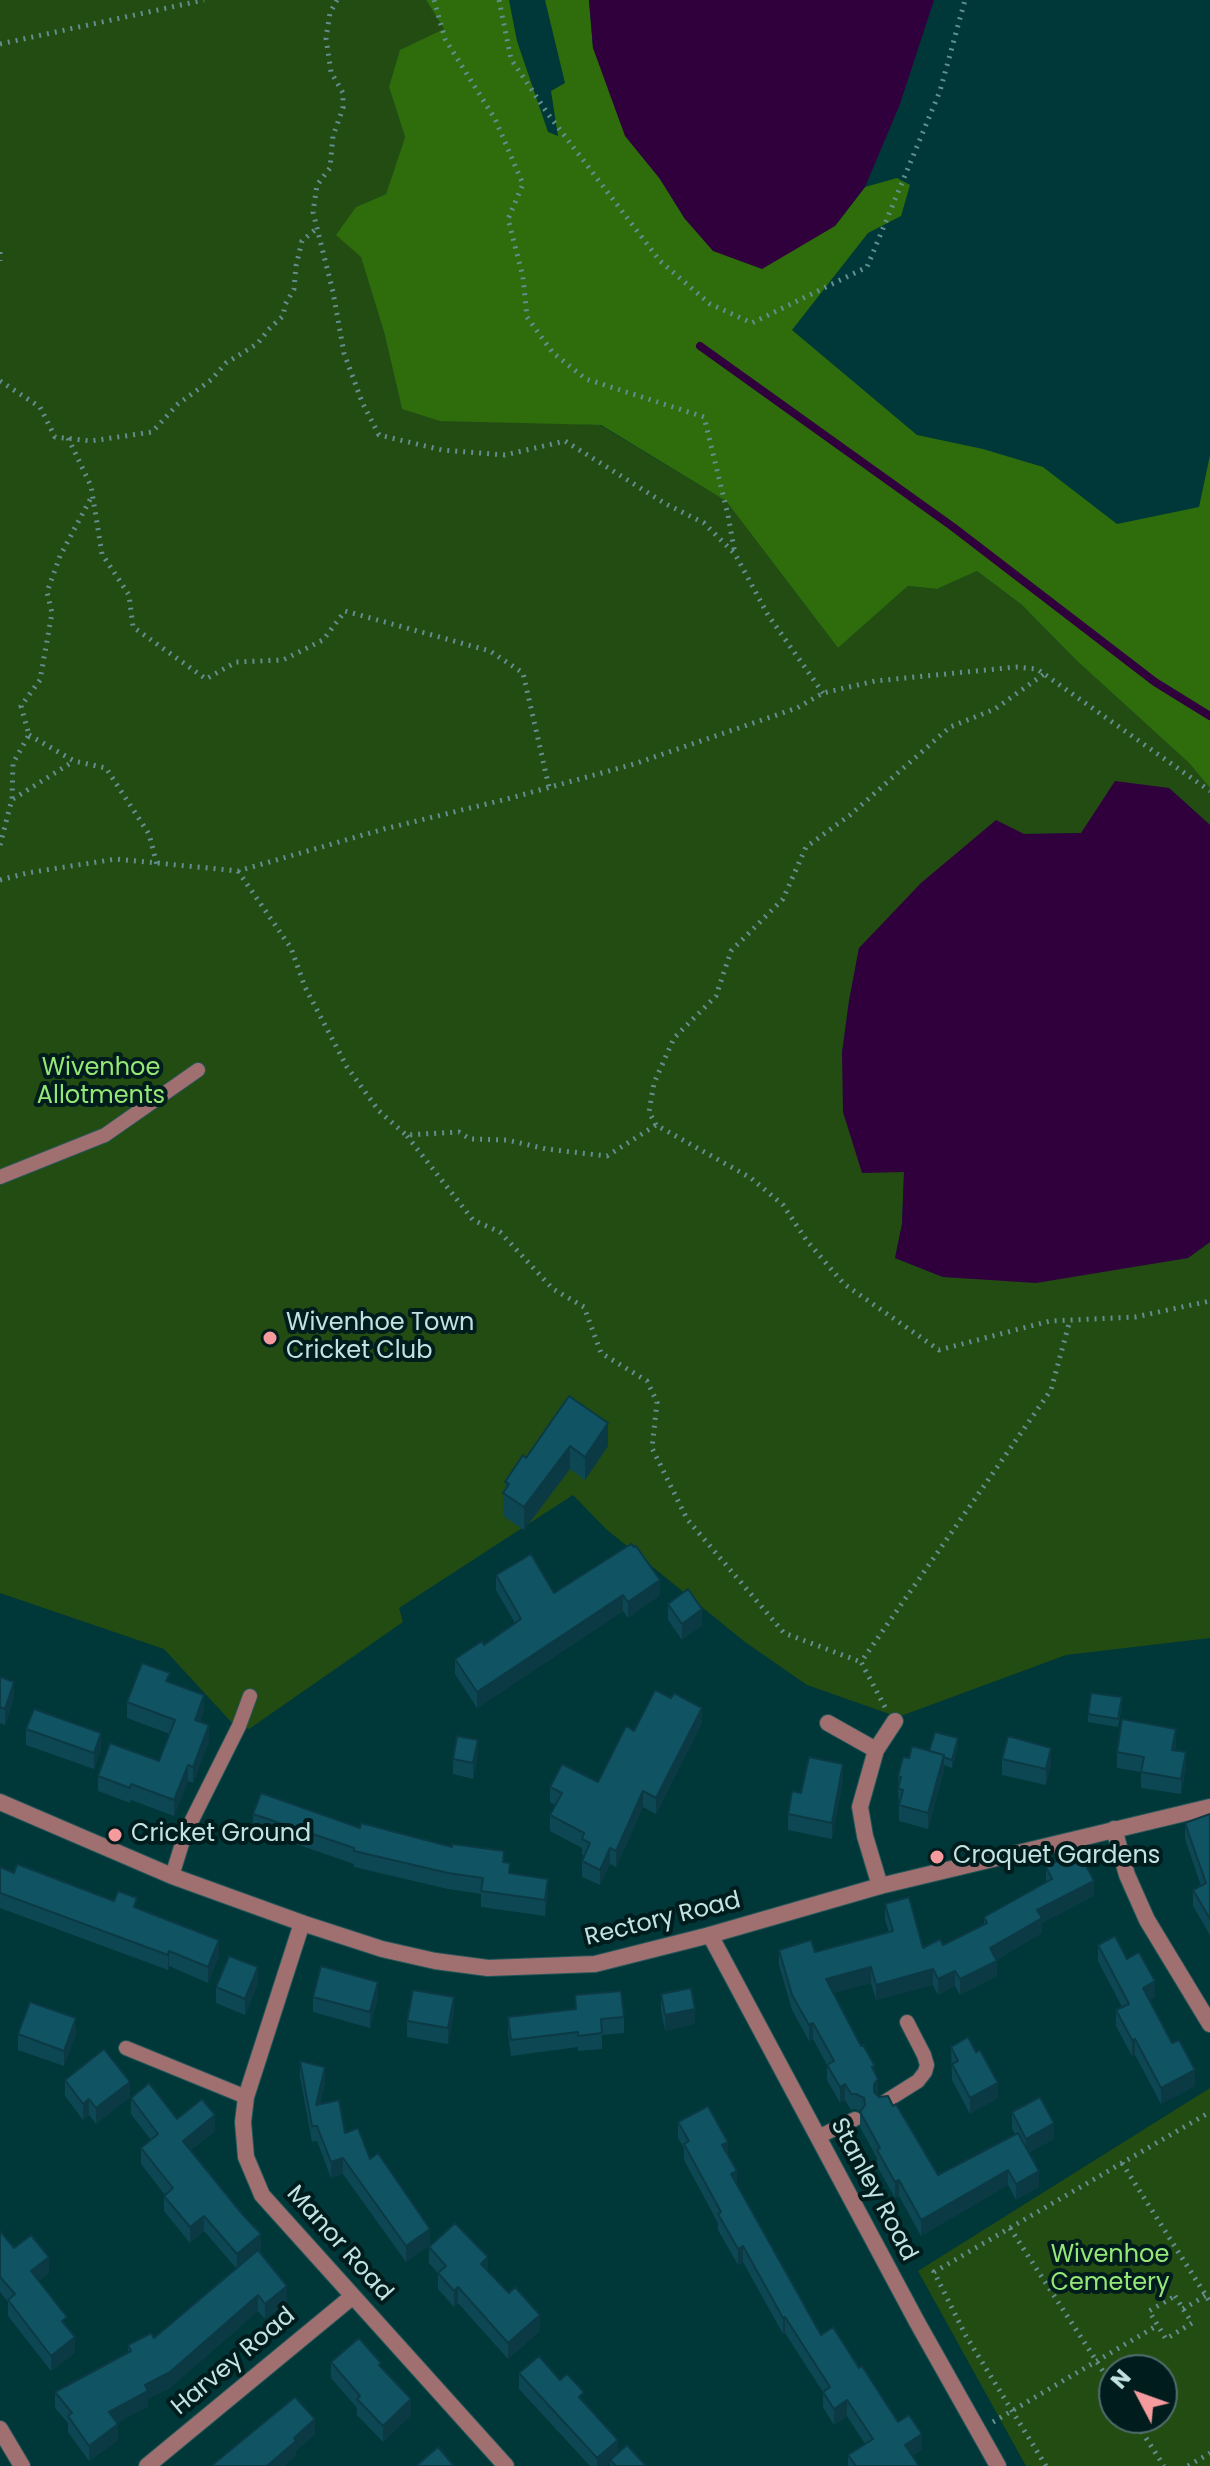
<!DOCTYPE html>
<style>
body{margin:0}
#map{position:relative;width:1210px;height:2466px;overflow:hidden;background:#003739;font-family:Poppins,sans-serif}
canvas{display:block}
.north{position:absolute;left:1098px;top:2354px;width:80px;height:80px;box-sizing:border-box;background:#011c1d;border:2px solid #4f6c6c;border-radius:50%;rotate:311deg;font-size:22px;font-weight:700;line-height:32px;text-align:center;color:#c3e3e3}
.north::after{content:'';display:block;margin:auto;width:28px;height:36px;background:#f59b9e;clip-path:polygon(50% 0,100% 100%,50% 72%,0 100%)}
</style>
<div id="map">
<canvas width="1210" height="2466"></canvas>
<div class="north">N</div>
</div>
<script>
const context = document.querySelector('canvas').getContext('2d');
context.lineJoin = 'round';
function fillPath(path, color) { context.fillStyle = color; context.fill(path, 'evenodd'); }
const toPath = rows => new Path2D(rows.map(r => 'M' + r).join(''));
function trace(path, color, width, dash) { context.strokeStyle = color; context.lineWidth = width; context.lineCap = dash ? 'butt' : 'round'; context.setLineDash(dash || []); context.stroke(path); }
function drawText(font, color, halo, rows, align = 'center') {
  context.font = font + ' Poppins,sans-serif'; context.lineWidth = 8; context.setLineDash([]); context.textBaseline = 'middle'; context.strokeStyle = halo; context.fillStyle = color; for (const [text, x, y, turn = 0] of rows) {
    context.save(); context.translate(x, y); context.rotate((+turn || 0) * Math.PI / 180); context.textAlign = isNaN(turn) ? turn : align; if (halo) context.strokeText(text, 0, 0); context.fillText(text, 0, 0); context.restore();
  }
}
const green = toPath([
 [0,0,426,0,444,29,389,87,405,137,386,194,356,207,361,256,384,332,402,409,537,422,600,425,726,501,838,648,908,586,937,589,977,571,1022,605,1076,660,1189,763,1210,788,1210,825,1169,788,1081,833,1024,834,859,948,849,1001,842,1053,904,1172,902,1224,895,1258,943,1277,982,1278,1140,1265,1188,1258,1210,1242,1210,1638,1066,1655,898,1717,807,1685,745,1642,606,1529,573,1495,399,1608,403,1622,249,1729,233,1724,164,1649,0,1593],
 [1210,2088,1210,2466,1026,2466,918,2271],
 [1114,2370,1162,2370,1162,2418,1114,2418]
]);
const forest = toPath([
 [426,0,509,0,517,41,548,132,558,136,551,91,565,83,545,0,589,0,593,48,660,179,685,219,835,226,865,187,897,178,910,185,901,216,868,233,792,330,917,435,983,449,1043,467,1117,524,1199,507,1210,455,1210,788,1189,763,1076,660,1022,605,977,571,937,589,908,586,838,648,726,501,601,425,440,421,402,409,384,332,361,257,336,235,356,207,386,194,405,137,389,87,400,50,444,29]
]);
const water = toPath([
 [589,0,934,0,900,104,865,187,835,226,762,269,713,251,685,219,660,179,625,136,593,48],
 [1115,781,1169,788,1210,825,1210,1242,1188,1258,1036,1283,943,1277,895,1258,902,1224,904,1172,862,1173,843,1112,842,1053,849,1001,859,948,921,883,996,820,1024,834,1081,833]
]);
const stream = toPath([
 [700,346,953,527,1155,682,1210,716]
]);
const path = toPath([
 [337,0,330,13,326,38,331,72,343,93,343,108,333,136,330,168,317,185,313,212,333,292,344,353,362,402,379,435,442,450,505,455,565,441,666,504,704,523,735,554,768,615,823,693],
 [434,0,445,39,495,119,523,184,508,219,523,277,527,317,553,353,586,379,704,417,728,515,735,554],
 [499,0,511,59,548,114,660,261,710,304,752,323,867,267,940,91,965,0],
 [0,44,204,0],
 [0,252,0,261],
 [0,381,40,407,55,437,91,441,152,432,178,404,211,380,226,363,257,344,270,328,283,316,285,305,294,289,296,266,302,241,316,229],
 [68,438,91,486,102,554,129,595,133,627,206,679,236,662,283,660,323,640,345,611,490,651,523,673,549,787],
 [29,735,74,761,106,768,149,834,157,865],
 [13,799,74,761],
 [0,845,12,799,13,763,29,735,21,706,40,680,52,613,47,592,60,556,92,496],
 [238,871,291,948,305,987,347,1067,379,1111,406,1135,459,1132,470,1139,507,1140,546,1149,607,1156,656,1125,751,1178,783,1205,807,1241,844,1284,939,1350,1050,1321,1135,1317,1210,1301],
 [0,880,27,873,116,859,238,871,384,829,507,799,634,764,797,708,823,693,875,681,1016,667,1037,669,1210,791],
 [656,1125,649,1112,654,1083,674,1038,716,996,731,951,783,899,806,847,850,815,950,727,995,709,1044,674],
 [407,1136,473,1220,500,1232,553,1289,584,1307,601,1353,647,1381,657,1402,652,1448,687,1519,784,1633,861,1662],
 [885,1707,861,1662,1051,1390,1070,1320],
 [1122,2163,1210,2302],
 [1010,2228,1114,2388],
 [1175,2296,1192,2323,1166,2339,1149,2311,1175,2296],
 [1183,2309,1210,2293],
 [1133,2418,1164,2466],
 [993,2422,1158,2325],
 [1046,2466,966,2336,934,2272,1210,2112],
 [1188,2466,1210,2453]
]);
const service = toPath([
 [0,1177,105,1135,198,1070],
 [172,1876,185,1834,239,1726,250,1696],
 [126,2048,246,2097],
 [883,2103,918,2081,925,2072,927,2065,924,2055,907,2022],
 [818,2137,855,2119]
]);
const minor = toPath([
 [828,1723,876,1750],
 [880,1886,865,1836,860,1807,876,1750,895,1721],
 [302,1923,246,2097,243,2122,246,2157,262,2195,506,2466],
 [710,1935,917,2322,998,2466],
 [0,2429,22,2466],
 [147,2466,353,2296]
]);
const tertiary = toPath([
 [0,1802,172,1876,302,1923,382,1949,435,1961,488,1968,595,1964,710,1935,880,1886,1210,1807],
 [1114,1829,1127,1875,1147,1920,1210,2024]
]);
const wall = toPath([
 [569,1396,608,1446,585,1480,570,1469,524,1530,503,1516,503,1493,505,1490,505,1482,526,1458],
 [496,1575,554,1593,660,1595,628,1618,623,1611,477,1708,455,1674,455,1659,484,1645,515,1623,496,1590],
 [668,1604,702,1625,682,1640,668,1620],
 [0,1677,14,1698,5,1725,0,1723],
 [170,1682,204,1711,200,1722,209,1741,193,1783,188,1781,174,1816,131,1800,130,1803,98,1791,98,1776,159,1761,170,1734,127,1718,127,1702],
 [1122,1705,1118,1727,1088,1722,1088,1714],
 [702,1723,656,1814,643,1807,616,1867,610,1864,600,1885,582,1877,582,1861,584,1856,582,1855,582,1848,550,1831,550,1815,555,1805,550,1802,550,1787,598,1782,634,1731],
 [26,1729,101,1749,94,1769,26,1745],
 [1176,1744,1175,1751,1186,1768,1181,1794,1141,1788,1141,1772,1117,1768,1117,1752],
 [958,1746,952,1768,944,1765,944,1771,928,1829,899,1821,898,1776,909,1758,929,1751],
 [478,1756,473,1779,453,1774,453,1759],
 [1002,1759,1051,1764,1046,1785,1002,1775],
 [843,1780,832,1839,788,1830,788,1814],
 [253,1814,360,1828,504,1862,510,1873,548,1894,545,1916,481,1907,481,1894,448,1889,354,1867,354,1864,253,1829],
 [1210,1814,1210,1935,1193,1906,1193,1890,1201,1886,1185,1839,1185,1823],
 [0,1867,14,1873,137,1908,219,1956,208,1983,169,1966,168,1970,0,1908],
 [1046,1867,1094,1896,1042,1923,1042,1933,996,1960,997,1976,960,1995,955,1986,938,1995,933,1985,876,2000,871,1983,833,1993,875,2073,877,2095,938,2175,1015,2135,1012,2128,1012,2112,1054,2139,1028,2153,1039,2187,1016,2200,1008,2185,921,2236,899,2196,895,2198,877,2166,877,2158,860,2127,860,2112,856,2109,851,2110,845,2100,840,2103,827,2080,827,2065,813,2039,809,2041,792,2010,779,1965,779,1950,815,1952,889,1932,885,1920,885,1904,923,1948,943,1945,984,1925,984,1917,1046,1882],
 [1098,1945,1127,1959,1155,1997,1149,2000,1195,2086,1161,2104,1135,2055,1132,2056,1116,2026,1116,2010,1122,2007,1098,1961],
 [258,1983,245,2015,216,2003,216,1987],
 [661,1994,695,2024,665,2031,661,2010],
 [575,1995,624,2017,624,2033,602,2035,602,2049,578,2051,578,2047,511,2056,508,2033,508,2017,575,2009],
 [313,1997,378,1998,370,2028,313,2012],
 [454,2013,448,2044,407,2037,407,2021],
 [18,2034,76,2034,64,2066,18,2050],
 [951,2047,998,2098,970,2114,952,2080],
 [300,2061,325,2083,320,2104,345,2133,370,2159,430,2245,406,2262,343,2174,331,2178,317,2141,312,2142,300,2077],
 [65,2080,130,2097,96,2124,89,2115,83,2120,65,2096],
 [131,2098,177,2119,215,2131,191,2150,261,2250,259,2252,287,2302,265,2319,258,2311,170,2388,148,2399,148,2406,117,2423,118,2440,89,2461,68,2432,68,2423,55,2408,55,2392,128,2353,128,2345,154,2338,236,2268,204,2231,190,2243,164,2211,164,2196,165,2195,141,2164,141,2148,151,2140,131,2114],
 [678,2122,728,2155,737,2184,821,2335,859,2368,898,2422,922,2450,912,2456,919,2466,848,2466,848,2455,865,2444,847,2416,834,2425,823,2407,823,2392,785,2333,783,2334,743,2262,738,2265,718,2230,718,2223,684,2160,684,2148,678,2138],
 [0,2231,14,2248,49,2273,39,2281,67,2327,75,2353,51,2371,8,2316,8,2302,0,2292],
 [429,2247,488,2271,540,2331,508,2359,458,2303,454,2307,438,2289,438,2273,429,2263],
 [331,2362,381,2368,411,2415,383,2442,357,2415,357,2408,331,2378],
 [519,2373,560,2380,584,2402,618,2453,646,2466,610,2466,610,2463,606,2466,590,2466,519,2389]
]);
const shadedWall = toPath([
 [608,1423,608,1446,585,1480,585,1457],
 [570,1446,570,1469,524,1530,524,1507],
 [660,1580,660,1595,628,1618,628,1602],
 [623,1595,623,1611,477,1708,477,1692],
 [702,1609,702,1625,682,1640,682,1624],
 [14,1682,14,1698,5,1725,5,1709],
 [204,1695,204,1711,195,1736,195,1720],
 [702,1708,702,1723,656,1814,656,1798],
 [209,1725,209,1741,193,1783,193,1767],
 [1176,1729,1176,1744,1172,1766,1172,1750],
 [101,1733,101,1749,94,1769,94,1753],
 [958,1738,958,1746,952,1768,952,1760],
 [478,1740,478,1756,473,1779,473,1763],
 [1051,1748,1051,1764,1046,1785,1046,1769],
 [1186,1752,1186,1768,1181,1794,1181,1779],
 [944,1755,944,1771,928,1829,928,1813],
 [843,1764,843,1780,832,1839,832,1823],
 [188,1765,188,1781,174,1816,174,1800],
 [643,1791,643,1807,616,1867,616,1851],
 [610,1848,610,1864,600,1885,600,1870],
 [548,1879,548,1894,545,1916,545,1900],
 [1094,1881,1094,1896,1042,1923,1042,1933,990,1963,990,1948,1037,1910],
 [219,1940,219,1956,208,1983,208,1967],
 [169,1951,169,1966,168,1970,168,1955],
 [997,1961,997,1976,960,1995,960,1979],
 [258,1967,258,1983,245,2015,245,1999],
 [871,1967,871,1983,826,1995,826,1979],
 [933,1969,933,1985,876,2000,876,1985],
 [955,1971,955,1986,938,1995,938,1979],
 [1155,1981,1155,1997,1143,2004,1143,1988],
 [378,1982,378,1998,370,2028,370,2012],
 [454,1997,454,2013,448,2044,448,2028],
 [695,2009,695,2024,665,2031,665,2015],
 [76,2018,76,2034,64,2066,64,2051],
 [813,2023,813,2039,809,2041,809,2025],
 [1135,2039,1135,2055,1132,2056,1132,2040],
 [325,2067,325,2083,316,2120,316,2105],
 [1195,2070,1195,2086,1161,2104,1161,2088],
 [878,2079,878,2094,874,2099,874,2084],
 [130,2082,130,2097,96,2124,96,2108],
 [998,2083,998,2098,970,2114,970,2098],
 [845,2084,845,2100,840,2103,840,2087],
 [89,2099,89,2115,83,2120,83,2104],
 [215,2115,215,2131,183,2156,183,2141],
 [1054,2123,1054,2139,1026,2154,1026,2139],
 [728,2142,728,2158,722,2145],
 [343,2158,343,2174,331,2178,331,2162],
 [1008,2170,1008,2185,921,2236,921,2220],
 [737,2171,737,2187,731,2174],
 [1039,2171,1039,2187,1016,2200,1016,2184],
 [899,2180,899,2196,895,2198,895,2182],
 [204,2216,204,2231,190,2243,190,2227],
 [430,2229,430,2245,406,2262,406,2246],
 [261,2234,261,2250,237,2270,237,2254],
 [743,2246,743,2262,738,2265,738,2249],
 [49,2257,49,2273,31,2287,31,2271],
 [488,2257,488,2273,481,2264],
 [287,2286,287,2302,265,2319,265,2304],
 [458,2287,458,2303,454,2307,454,2291],
 [258,2295,258,2311,170,2388,148,2399,148,2406,109,2427,109,2412,145,2385],
 [540,2315,540,2331,508,2359,508,2343],
 [785,2317,785,2333,783,2334,783,2318],
 [75,2337,75,2353,51,2371,51,2356],
 [411,2399,411,2415,383,2442,383,2426],
 [847,2400,847,2416,834,2425,834,2409],
 [315,2419,315,2435,296,2451,296,2456,285,2466,267,2466,294,2438],
 [118,2424,118,2440,89,2461,89,2446],
 [922,2434,922,2450,905,2461,905,2445],
 [618,2440,618,2456,610,2460,610,2463,606,2466,597,2466,597,2458]
]);
const building = toPath([
 [569,1396,608,1423,585,1457,570,1446,524,1507,503,1493,509,1484,505,1482,523,1455,526,1458,569,1396],
 [631,1544,634,1547,636,1546,660,1580,628,1602,623,1595,477,1692,455,1659,482,1641,484,1645,521,1619,496,1575,531,1554,554,1593,631,1544],
 [688,1589,702,1609,682,1624,668,1604,688,1589],
 [142,1663,170,1673,166,1681,204,1695,195,1720,209,1725,193,1767,188,1765,174,1800,131,1784,130,1788,98,1776,110,1743,159,1761,175,1720,127,1702,142,1663],
 [0,1677,14,1682,5,1709,0,1707,0,1677],
 [655,1690,671,1698,674,1693,702,1708,656,1798,643,1791,616,1851,610,1848,600,1870,582,1861,590,1843,582,1839,584,1833,550,1815,562,1793,550,1787,562,1764,598,1782,626,1726,634,1731,655,1690],
 [1091,1693,1122,1697,1118,1719,1088,1714,1091,1693],
 [34,1709,101,1733,94,1753,26,1729,34,1709],
 [1122,1719,1176,1729,1172,1750,1186,1752,1181,1779,1141,1772,1144,1757,1117,1752,1122,1719],
 [935,1732,958,1738,952,1760,943,1757,944,1755,929,1751,935,1732],
 [457,1736,478,1740,473,1763,453,1759,457,1736],
 [1008,1736,1051,1748,1046,1769,1002,1759,1008,1736],
 [912,1746,944,1755,928,1813,899,1805,903,1790,898,1788,901,1777,898,1776,903,1757,909,1758,912,1746],
 [809,1757,843,1764,832,1823,788,1814,792,1791,801,1793,809,1757],
 [261,1793,360,1828,361,1823,452,1847,452,1844,504,1851,503,1862,510,1863,509,1873,548,1879,545,1900,481,1891,483,1878,448,1873,354,1851,354,1848,253,1814,261,1793],
 [1210,1814,1210,1919,1193,1890,1206,1883,1185,1823,1210,1814],
 [1078,1850,1094,1881,1037,1910,1042,1918,990,1948,997,1961,960,1979,955,1971,938,1979,933,1969,876,1985,871,1967,826,1979,861,2046,863,2045,875,2066,872,2067,878,2079,874,2084,874,2092,879,2097,888,2096,893,2106,896,2104,938,2175,1018,2133,1039,2171,1016,2184,1008,2170,921,2220,899,2180,895,2182,877,2150,880,2148,860,2112,865,2105,864,2098,856,2094,851,2094,845,2084,840,2087,827,2065,834,2061,813,2023,809,2025,792,1995,779,1950,811,1940,815,1952,893,1931,885,1904,909,1897,923,1948,940,1939,943,1945,987,1923,984,1917,1052,1879,1046,1867,1078,1850],
 [17,1864,114,1901,118,1891,137,1898,134,1907,219,1940,208,1967,169,1951,168,1955,0,1893,0,1867,14,1873,17,1864],
 [1115,1936,1127,1959,1139,1952,1155,1981,1143,1988,1172,2043,1179,2040,1195,2070,1161,2088,1135,2039,1132,2040,1116,2010,1129,2004,1098,1945,1115,1936],
 [229,1956,258,1967,245,1999,216,1987,229,1956],
 [321,1966,378,1982,370,2012,313,1997,321,1966],
 [691,1988,695,2009,665,2015,661,1994,691,1988],
 [413,1990,454,1997,448,2028,407,2021,413,1990],
 [621,1991,624,2017,601,2019,602,2033,578,2036,578,2032,511,2040,508,2017,576,2009,575,1995,621,1991],
 [30,2002,76,2018,64,2051,18,2034,30,2002],
 [968,2037,976,2052,980,2050,998,2083,970,2098,952,2064,958,2061,951,2047,968,2037],
 [104,2049,130,2082,96,2108,89,2099,83,2104,65,2080,104,2049],
 [300,2061,325,2067,316,2105,339,2100,345,2133,358,2128,370,2159,378,2153,430,2229,406,2246,343,2158,331,2162,317,2126,312,2126,300,2061],
 [149,2083,177,2119,202,2099,215,2115,183,2141,243,2215,261,2234,237,2254,204,2216,190,2227,164,2196,173,2188,141,2148,158,2134,131,2098,149,2083],
 [1040,2097,1054,2123,1026,2139,1012,2112,1040,2097],
 [708,2106,728,2142,722,2145,737,2171,731,2174,821,2335,833,2327,859,2368,862,2366,898,2422,909,2415,922,2434,905,2445,919,2466,856,2466,848,2455,873,2439,847,2400,834,2409,823,2392,830,2387,785,2317,783,2318,743,2246,738,2249,718,2214,721,2212,684,2144,689,2141,678,2122,708,2106],
 [455,2223,488,2257,481,2264,509,2293,515,2287,540,2315,508,2343,458,2287,454,2291,438,2273,446,2266,429,2247,455,2223],
 [0,2231,14,2248,31,2235,49,2257,31,2271,67,2317,62,2321,75,2337,51,2356,8,2300,15,2294,0,2277,0,2231],
 [258,2250,287,2286,265,2304,258,2295,170,2372,145,2385,148,2391,109,2412,118,2424,89,2446,68,2416,72,2413,55,2392,131,2351,128,2345,151,2333,154,2338,258,2250],
 [359,2338,381,2363,379,2365,411,2399,383,2426,357,2399,360,2396,331,2362,359,2338],
 [539,2356,560,2380,567,2374,584,2392,579,2397,618,2440,597,2458,519,2373,539,2356],
 [295,2397,315,2419,294,2438,296,2441,267,2466,211,2466,295,2397],
 [627,2445,646,2466,616,2466,610,2460,627,2445],
 [438,2447,454,2466,416,2466,438,2447]
]);
const markers = [
 [270,1338,8,"#f59b9e"],
 [115,1835,8,"#f59b9e"],
 [937,1857,8,"#f59b9e"]
];
const parkNames = [
 ["Wivenhoe",101,1069],
 ["Allotments",101,1097],
 ["Wivenhoe",1110,2256],
 ["Cemetery",1110,2284]
];
const poiNames = [
 ["Wivenhoe Town",286,1324],
 ["Cricket Club",286,1352],
 ["Cricket Ground",131,1835],
 ["Croquet Gardens",953,1857]
];
const streetNames = [
 ["Rectory Road",663,1920,-14],
 ["Stanley Road",873,2190,62],
 ["Manor Road",339,2244,48],
 ["Harvey Road",234,2362,-40]
];
fillPath(green, '#234c12');
fillPath(forest, '#2e6c0c');
fillPath(water, '#30003d');
trace(stream, '#30003d', 8);
trace(service, '#235658', 16);
trace(minor, '#235658', 18);
trace(tertiary, '#235658', 18);
trace(path, '#628e8f', 5, [2, 6]);
trace(service, '#a06f70', 14);
trace(minor, '#a06f70', 16);
trace(tertiary, '#a06f70', 16);
fillPath(wall, '#0e4754');
fillPath(shadedWall, '#0b3a45');
fillPath(building, '#105362');
trace(building, '#0b3a45', 2);
for (const [x, y, r, color] of markers) { const dot = new Path2D(); dot.arc(x, y, r, 0, 2 * Math.PI); context.fillStyle = color; context.fill(dot); trace(dot, '#011c1d', 3); }
drawText('24px', '#95e876', '#011c1d', parkNames);
drawText('24px', '#c3e3e3', '#011c1d', poiNames, 'left');
drawText('24px', '#c3e3e3', '#011c1d', streetNames);
</script>
